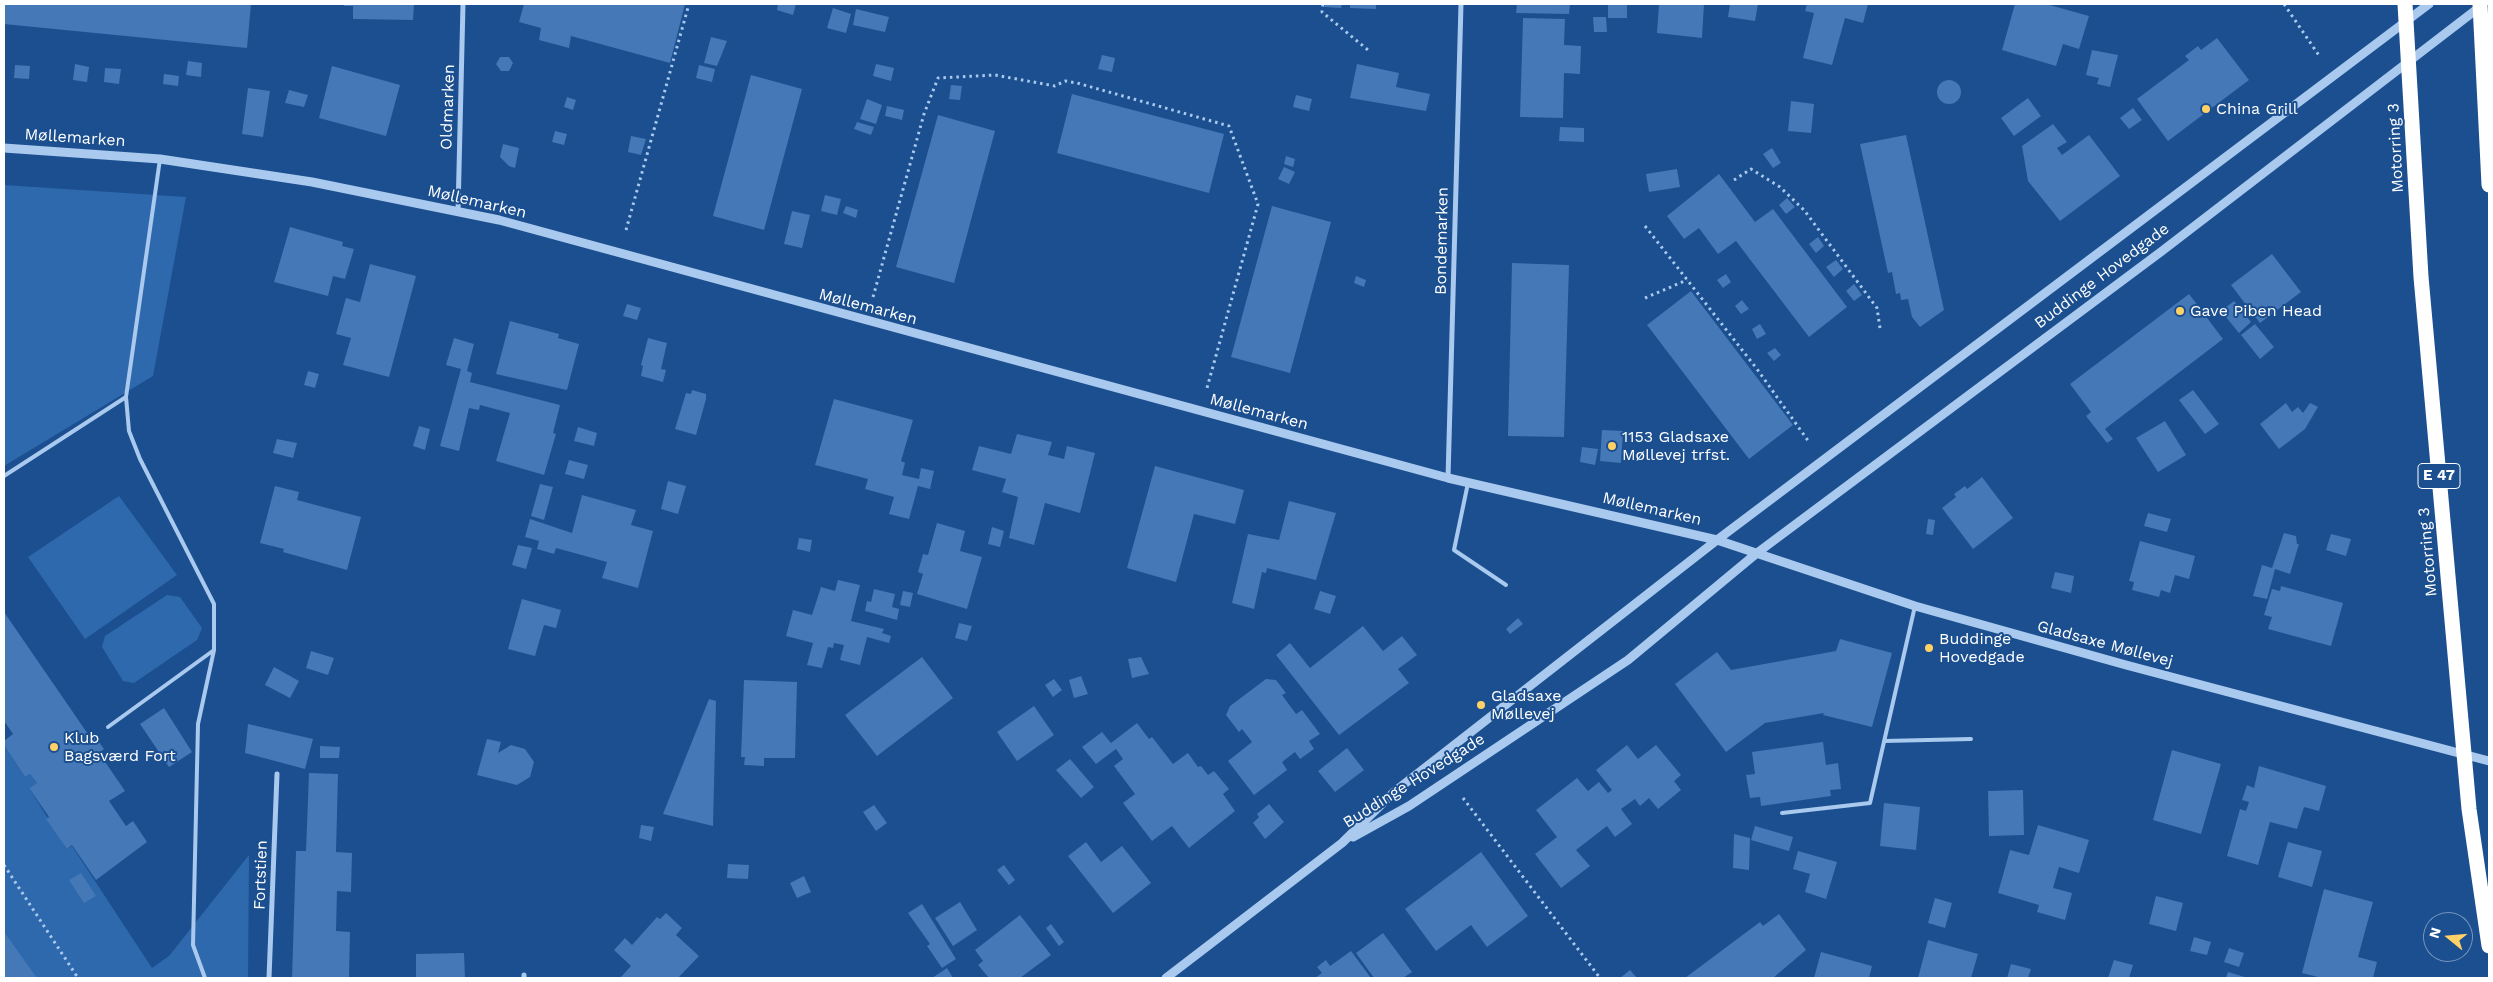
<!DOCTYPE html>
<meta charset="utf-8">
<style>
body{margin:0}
#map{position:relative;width:2493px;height:982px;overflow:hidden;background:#1b4f8f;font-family:"Work Sans",sans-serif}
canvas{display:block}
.frame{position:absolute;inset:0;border:5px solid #fff;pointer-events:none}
.north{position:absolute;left:2423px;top:912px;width:50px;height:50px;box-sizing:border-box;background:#1b4f8f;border:1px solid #7695bc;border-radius:50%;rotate:287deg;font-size:14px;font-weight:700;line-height:20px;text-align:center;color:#fff}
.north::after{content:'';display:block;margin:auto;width:18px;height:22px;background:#ffd166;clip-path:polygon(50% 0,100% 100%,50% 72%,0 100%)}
</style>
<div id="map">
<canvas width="2493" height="982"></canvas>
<div class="frame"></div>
<div class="north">N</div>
</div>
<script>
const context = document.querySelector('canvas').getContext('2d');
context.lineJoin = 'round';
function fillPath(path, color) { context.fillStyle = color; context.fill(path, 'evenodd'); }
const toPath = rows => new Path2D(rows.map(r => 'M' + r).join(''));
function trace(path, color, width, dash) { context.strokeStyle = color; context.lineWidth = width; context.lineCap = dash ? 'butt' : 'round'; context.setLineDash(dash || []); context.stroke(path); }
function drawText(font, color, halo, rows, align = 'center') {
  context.font = font + ' "Work Sans",sans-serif'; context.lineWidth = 4; context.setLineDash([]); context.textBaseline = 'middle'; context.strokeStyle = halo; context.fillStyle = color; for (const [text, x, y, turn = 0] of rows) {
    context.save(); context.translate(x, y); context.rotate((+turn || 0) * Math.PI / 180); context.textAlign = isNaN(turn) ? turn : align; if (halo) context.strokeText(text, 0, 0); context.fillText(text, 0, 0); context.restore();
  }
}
const green = toPath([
 [4,185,186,197,153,376,4,466],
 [119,496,177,575,85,639,28,557],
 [167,595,180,597,202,628,197,640,134,683,123,681,102,647,105,636],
 [4,745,25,777,30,774,37,783,29,788,67,849,72,846,152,968,169,956,249,855,248,978,4,978]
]);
const building = toPath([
 [4,4,251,4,247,48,4,24],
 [344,4,414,4,413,20,353,19,353,6,344,6],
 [524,4,685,4,670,63,571,36,569,48,539,40,541,28,519,22],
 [778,4,796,4,793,15,777,10],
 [1325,4,1342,4,1341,8,1325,7],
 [1350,4,1376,4,1376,9,1350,8],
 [1517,4,1570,4,1569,14,1516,13],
 [1608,4,1627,4,1627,18,1608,18],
 [1659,4,1704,4,1702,38,1657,33],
 [1730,4,1758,4,1755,21,1728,17],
 [1807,4,1868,4,1863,23,1845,18,1832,65,1803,58,1814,13,1805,11],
 [2015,4,2046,4,2089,16,2079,49,2063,44,2056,66,2002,50],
 [833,8,851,14,846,33,827,28],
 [856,9,889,17,885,32,853,25],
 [1593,17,1606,17,1607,32,1594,32],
 [1523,18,1565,19,1564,45,1581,46,1580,74,1564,73,1563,118,1520,117],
 [711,37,727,41,717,66,704,63],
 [2217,38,2249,80,2168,141,2137,99,2189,60,2185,56,2198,46,2201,50],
 [2092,50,2118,55,2110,87,2097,84,2099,78,2086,75],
 [1102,55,1115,58,1112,72,1098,69],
 [500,57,509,57,513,63,509,71,501,71,496,64],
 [188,61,202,63,201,77,186,75],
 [75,64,89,67,87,82,73,80],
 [876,64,894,68,891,81,873,76],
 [1357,64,1399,73,1396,87,1430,94,1426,111,1350,98],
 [15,65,30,66,29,79,14,78],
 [699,65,715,69,712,82,696,78],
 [332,66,400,85,386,136,319,118],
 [105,68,121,69,119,84,104,82],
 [164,74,179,76,178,86,163,84],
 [751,75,802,89,764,230,713,216],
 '1937 92a12 12 0 1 1 24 0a12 12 0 1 1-24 0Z',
 [951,85,962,86,960,100,949,99],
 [248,88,270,91,263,137,242,134],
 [289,90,308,95,304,107,285,103],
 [1072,94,1224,134,1209,193,1057,153],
 [1296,95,1312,99,1309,111,1293,107],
 [567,97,576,100,573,110,564,107],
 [2028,98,2041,116,2014,136,2001,118],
 [867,99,882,105,876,124,860,119],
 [1791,101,1814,104,1811,133,1788,131],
 [887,106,904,110,902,120,885,116],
 [2133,108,2142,120,2129,129,2120,118],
 [938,115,995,131,954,283,896,267],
 [857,122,874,127,871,135,854,129],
 [2053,124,2067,142,2057,148,2062,155,2089,135,2120,176,2060,221,2028,181,2022,146],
 [1560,127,1584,128,1584,142,1559,141],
 [555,131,567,134,564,145,552,142],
 [1906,135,1944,310,1920,327,1912,317,1908,299,1901,300,1900,293,1896,294,1892,272,1888,273,1860,144],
 [631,136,646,139,641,155,628,152],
 [503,144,519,148,515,168,509,166,500,157],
 [1772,148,1781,163,1773,168,1763,154],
 [1286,156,1295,159,1293,167,1284,164],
 [1284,167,1295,172,1289,184,1278,179],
 [1677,169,1680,187,1649,192,1646,174],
 [1719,174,1755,222,1773,209,1847,307,1809,337,1736,241,1718,254,1699,228,1684,239,1667,216],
 [825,195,841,199,837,215,821,211],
 [1787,198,1795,207,1786,214,1779,205],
 [846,206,858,210,856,218,843,213],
 [1272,206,1331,222,1290,373,1231,357],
 [792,211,810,215,802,248,784,244],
 [290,227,343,242,342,246,354,249,345,279,333,276,328,296,274,282],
 [1818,237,1824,246,1816,253,1809,244],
 [2272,254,2301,292,2260,323,2231,285],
 [1836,260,1843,269,1834,277,1826,267],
 [1512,263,1569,265,1564,437,1508,436],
 [370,264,416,276,389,377,343,365,351,338,336,334,346,298,360,302],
 [1726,274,1731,282,1723,288,1717,280],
 [1356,276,1366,280,1364,287,1354,283],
 [1854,284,1862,295,1854,301,1846,291],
 [1691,291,1793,425,1749,459,1647,325],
 [2189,294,2223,339,2105,429,2113,439,2107,443,2086,416,2091,412,2070,384],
 [1742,300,1749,309,1741,314,1735,306],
 [2234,301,2251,322,2239,333,2221,311],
 [627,304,641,308,637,320,623,316],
 [510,321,559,334,558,338,579,344,567,390,496,374],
 [1760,324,1766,334,1757,339,1752,329],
 [2255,324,2274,347,2260,359,2241,335],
 [454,338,474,344,467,371,472,373,470,382,560,405,553,433,556,434,544,475,496,461,510,413,480,405,479,410,469,408,459,451,440,446,461,369,446,365],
 [648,338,667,343,661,369,666,370,663,382,641,376,643,366,641,365],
 [1775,348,1781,355,1774,361,1767,353],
 [308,371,319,374,315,388,304,385],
 [692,390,706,394,706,399,696,435,675,429,686,393,691,394],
 [2193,390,2219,424,2205,434,2179,400],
 [834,399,913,420,901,461,905,463,902,475,919,479,921,468,934,471,930,489,918,486,909,519,889,514,894,497,865,489,868,479,815,465],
 [2286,403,2292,412,2298,407,2303,413,2310,403,2318,407,2305,429,2279,449,2260,424],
 [2165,421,2186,455,2158,472,2136,438],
 [419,426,430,429,425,450,413,446],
 [578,427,597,433,594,446,574,441],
 [1602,430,1623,431,1621,463,1600,461],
 [1017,434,1052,442,1048,455,1064,459,1067,446,1095,453,1080,513,1045,503,1034,545,1009,538,1018,497,1002,492,1006,479,972,470,979,446,1011,454],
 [277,439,297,443,293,458,273,453],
 [1582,447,1598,449,1595,465,1580,462],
 [569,460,588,465,584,479,565,474],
 [1155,466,1244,490,1235,524,1194,514,1176,582,1127,568],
 [1982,477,2013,518,1973,549,1942,508,1956,497,1954,494,1965,486,1967,489],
 [668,481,686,486,678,514,661,509],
 [540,484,553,487,544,520,531,516],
 [275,486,299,492,297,500,361,517,347,570,283,552,284,549,260,543],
 [582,495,636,510,631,525,653,531,638,588,602,578,607,562,556,548,554,554,537,549,539,541,525,537,530,519,572,533],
 [1289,501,1336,513,1316,580,1267,568,1266,573,1262,572,1254,609,1232,603,1248,534,1279,540],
 [2148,513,2171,519,2167,532,2144,526],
 [1928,519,1935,520,1933,535,1926,534],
 [937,523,965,531,960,551,982,557,967,609,917,594,923,574,918,572,923,554,928,555],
 [992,527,1004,531,1000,547,988,544],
 [2284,533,2296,536,2297,544,2299,544,2290,574,2275,569,2267,599,2253,596,2262,565,2272,568],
 [2331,534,2351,539,2346,556,2326,550],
 [799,538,812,540,810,552,797,549],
 [2140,541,2195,556,2189,579,2175,575,2170,593,2161,590,2159,597,2132,590,2134,582,2129,581],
 [518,545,532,548,526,569,512,565],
 [2055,572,2074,576,2071,593,2051,588],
 [838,580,860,585,851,621,884,629,882,633,891,636,889,643,867,637,860,665,840,660,844,645,834,643,833,648,828,647,822,668,807,665,813,643,786,636,793,610,812,615,821,587,835,591],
 [2281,586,2343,603,2331,646,2268,629,2272,617,2264,615,2272,589,2280,591],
 [874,589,895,594,892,607,899,609,897,620,865,611,867,601,871,602],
 [903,591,913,593,910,607,900,605],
 [1320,591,1336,596,1330,614,1314,609],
 [522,599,561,610,556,628,544,625,535,656,508,649],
 [4,612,90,737,94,735,104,749,99,753,125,791,109,801,126,826,133,821,147,842,96,880,72,845,67,849,46,819,49,817,29,788,37,783,30,774,25,777,4,745,4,741,13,734,4,721],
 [1518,618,1523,624,1510,634,1506,629],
 [959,623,972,626,967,641,955,638],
 [1363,626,1383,651,1402,636,1417,655,1398,669,1409,683,1339,735,1276,655,1290,643,1310,668],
 [1840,639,1892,653,1872,727,1823,715,1824,713,1765,723,1726,752,1675,684,1717,652,1731,670,1836,651],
 [311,651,334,658,328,675,306,668],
 [922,657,953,698,877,756,845,715],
 [1141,657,1149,674,1132,678,1128,659],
 [274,667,299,681,290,698,265,685],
 [1081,676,1088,694,1074,698,1069,680],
 [1054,679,1062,690,1053,697,1045,685],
 [1266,679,1276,680,1286,693,1282,695,1296,714,1302,710,1320,734,1309,741,1314,749,1300,759,1295,752,1282,762,1287,770,1254,795,1228,761,1252,742,1242,729,1239,732,1226,715,1230,706],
 [744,680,797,682,795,758,764,758,764,766,744,765,745,757,741,757],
 [709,699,716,701,713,826,663,814],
 [1034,706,1054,735,1017,761,997,732],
 [164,708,192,752,169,767,140,724],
 [1137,723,1149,739,1152,737,1173,764,1188,753,1198,767,1201,766,1208,775,1214,771,1229,789,1223,794,1235,811,1189,848,1172,826,1152,841,1123,803,1135,794,1114,766,1123,759,1116,749,1096,764,1082,747,1102,732,1111,743],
 [248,724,313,739,305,769,245,753],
 [487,739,501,742,498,753,511,745,525,749,534,762,530,777,517,785,477,775],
 [1823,742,1826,765,1838,763,1841,789,1830,790,1831,796,1761,806,1760,797,1750,798,1746,775,1755,774,1752,752],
 [1627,745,1638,759,1656,745,1681,775,1674,781,1681,790,1658,809,1649,798,1640,806,1635,799,1621,809,1632,824,1615,837,1607,826,1576,850,1590,866,1561,888,1535,854,1557,837,1536,810,1577,778,1588,791,1599,782,1608,793,1612,790,1596,770],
 [320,746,340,747,339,758,320,758],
 [1347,748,1364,770,1335,792,1318,771],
 [2172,750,2221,764,2201,834,2153,820],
 [1070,759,1094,787,1081,798,1056,770],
 [2259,766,2326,786,2319,811,2304,807,2297,829,2270,822,2258,865,2227,856,2240,809,2246,811,2249,802,2242,800,2247,785,2254,788],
 [309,773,338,774,336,852,352,853,351,892,337,891,336,931,350,932,349,978,292,978,296,851,306,851],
 [2023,790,2024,835,1989,836,1988,791],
 [1884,803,1920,807,1916,850,1880,846],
 [1269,804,1284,822,1265,839,1253,823,1259,817,1257,814],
 [874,805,887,823,876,831,863,812],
 [641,825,654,827,651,841,639,838],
 [2038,825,2089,840,2079,873,2059,867,2053,888,2072,893,2065,920,2037,912,2039,905,1998,893,2010,850,2029,855],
 [1755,826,1793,837,1789,851,1751,840],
 [1734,834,1750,838,1749,870,1733,868],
 [1086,842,1101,862,1122,846,1151,883,1113,913,1068,856],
 [2288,842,2322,851,2312,887,2278,877],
 [1798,851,1837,862,1826,899,1805,892,1810,874,1793,869],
 [1481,852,1528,916,1487,947,1471,925,1436,951,1405,909],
 [728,864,749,865,748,879,727,878],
 [1004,865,1015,880,1009,885,997,870],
 [81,873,96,896,84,903,69,880],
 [804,876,811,892,797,898,790,883],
 [2324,889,2373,902,2358,957,2377,962,2373,978,2322,978,2302,973],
 [2156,896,2183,903,2176,931,2149,924],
 [1935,898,1952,903,1945,928,1928,923],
 [960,902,977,930,953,946,935,918],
 [922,904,956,959,942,968,927,946,930,944,908,913],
 [666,913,682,928,676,935,699,956,678,978,620,978,631,966,614,950,625,938,632,945,657,917,660,919],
 [1779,914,1806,950,1773,978,1685,978,1760,922,1763,926],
 [1020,915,1051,955,1020,978,989,978,978,965,983,961,975,950],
 [1051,924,1064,942,1059,946,1046,928],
 [4,932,37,978,4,978],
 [1383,933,1412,972,1403,978,1374,978,1356,953],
 [2194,937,2211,942,2207,955,2190,951],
 [1928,940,1978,954,1971,978,1918,978],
 [2229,948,2244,953,2239,967,2224,962],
 [1351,951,1371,978,1315,978,1322,973,1317,967,1326,960,1330,966],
 [1821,952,1872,966,1869,978,1814,978],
 [464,953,465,978,416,978,416,954],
 [2114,960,2133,965,2129,978,2108,978],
 [2011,964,2031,969,2028,978,2007,978],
 [947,968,953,978,932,978],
 [1630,970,1637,978,1620,978],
 [2228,972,2248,978,2226,978]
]);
const path = toPath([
 [1323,4,1322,12,1368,50],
 [2284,4,2320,57],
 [1734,180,1751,169,1780,187,1804,210,1877,308,1880,328],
 [1645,226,1757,369,1809,442],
 [626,230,689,4],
 [873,297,924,114,938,78,995,75,1055,86,1065,81,1077,83,1229,126,1258,204,1207,388],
 [1645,298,1687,280],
 [1463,798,1600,978],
 [4,865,78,978]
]);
const service = toPath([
 [160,159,126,397,129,431,140,459,214,604,214,650,198,724,193,945,205,978],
 [4,476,126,397],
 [1468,483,1454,550,1506,585],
 [108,727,214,650],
 [1884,741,1971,739],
 [1782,813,1870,803,1915,606]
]);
const minor = toPath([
 [458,211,463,4],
 [1448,478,1461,4],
 [524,975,524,978],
 [269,978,277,774]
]);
const tertiary = toPath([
 [4,148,160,159,312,182,499,220,1448,478,1717,540,1915,606,2126,665,2489,761],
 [1353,837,1409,806,1628,660,1757,553,2162,251,2481,6],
 [1166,978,1342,843,1394,792,1717,540,2429,4]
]);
const motorwayBridge = toPath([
 [2405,4,2421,277,2469,809,2489,946],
 [2480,4,2489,185]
]);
const markers = [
 [2206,109,5,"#ffd166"],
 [2180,311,5,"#ffd166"],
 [1612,446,5,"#ffd166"],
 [1929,648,5,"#ffd166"],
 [1481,705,5,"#ffd166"],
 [54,747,5,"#ffd166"]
];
const shields = [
 [2439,476,42]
];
const shieldNames = [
 ["E 47",2439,476]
];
const streetNames = [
 ["Oldmarken",448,107,-88],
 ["Møllemarken",75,138,4],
 ["Motorring 3",2396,148,-93],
 ["Møllemarken",477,202,13],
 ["Bondemarken",1442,241,-89],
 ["Buddinge Hovedgade",2102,276,-37],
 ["Møllemarken",868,307,15],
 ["Møllemarken",1259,412,15],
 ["Møllemarken",1652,509,13],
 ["Motorring 3",2428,552,-95],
 ["Gladsaxe Møllevej",2105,644,15],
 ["Buddinge Hovedgade",1414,781,-32],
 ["Fortstien",261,875,-88]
];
const poiNames = [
 ["China Grill",2216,109],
 ["Gave Piben Head",2190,311],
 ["1153 Gladsaxe",1622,437],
 ["Møllevej trfst.",1622,455],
 ["Buddinge",1939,639],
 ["Hovedgade",1939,657],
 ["Gladsaxe",1491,696],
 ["Møllevej",1491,714],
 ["Klub",64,738],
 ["Bagsværd Fort",64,756]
];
fillPath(green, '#2e69ad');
fillPath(building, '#4478b7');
trace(path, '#a9c9ee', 3, [2.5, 4]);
trace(service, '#a9c9ee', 4);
trace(minor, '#a9c9ee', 5);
trace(tertiary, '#a9c9ee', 9);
trace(motorwayBridge, '#fff', 15);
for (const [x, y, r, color] of markers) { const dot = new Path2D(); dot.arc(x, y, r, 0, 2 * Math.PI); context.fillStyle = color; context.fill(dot); trace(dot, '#1b4f8f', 2); }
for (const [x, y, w] of shields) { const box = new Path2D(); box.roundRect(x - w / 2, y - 12.5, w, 25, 4); context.fillStyle = '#1b4f8f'; context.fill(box); trace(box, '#fff', 1); }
drawText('bold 15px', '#fff', null, shieldNames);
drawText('16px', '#fff', '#1b4f8f', streetNames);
drawText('16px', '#fff', '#1b4f8f', poiNames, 'left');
</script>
